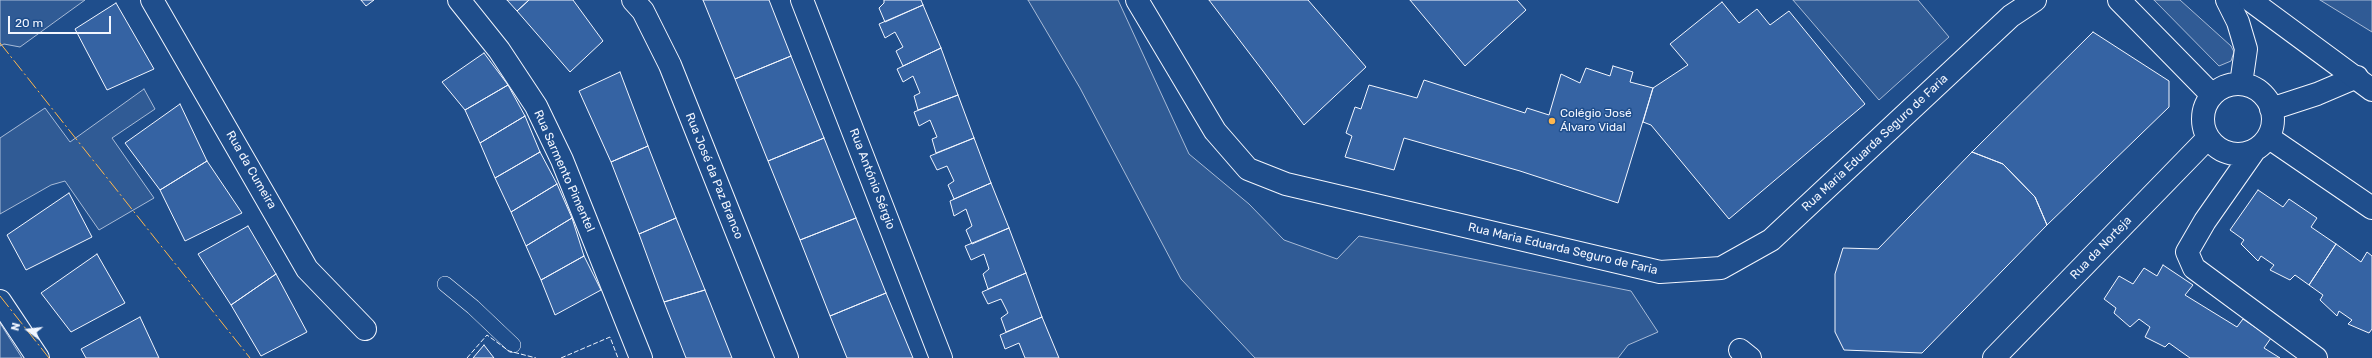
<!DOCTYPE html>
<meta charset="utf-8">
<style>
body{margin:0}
#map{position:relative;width:2372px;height:358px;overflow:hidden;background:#1f4e8c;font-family:Rubik,sans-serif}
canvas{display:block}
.north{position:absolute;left:8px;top:310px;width:40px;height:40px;-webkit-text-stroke:3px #1f4e8c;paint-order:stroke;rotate:285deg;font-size:11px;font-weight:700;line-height:16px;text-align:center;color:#f2f6ff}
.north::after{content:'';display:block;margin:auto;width:14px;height:18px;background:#f2f6ff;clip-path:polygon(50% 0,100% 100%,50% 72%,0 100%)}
.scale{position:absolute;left:8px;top:16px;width:103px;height:18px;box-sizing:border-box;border:2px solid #f2f6ff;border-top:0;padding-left:5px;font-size:12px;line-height:14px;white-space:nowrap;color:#f2f6ff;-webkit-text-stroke:3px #1f4e8c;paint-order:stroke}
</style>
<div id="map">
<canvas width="2372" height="358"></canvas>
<div class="north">N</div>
<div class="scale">20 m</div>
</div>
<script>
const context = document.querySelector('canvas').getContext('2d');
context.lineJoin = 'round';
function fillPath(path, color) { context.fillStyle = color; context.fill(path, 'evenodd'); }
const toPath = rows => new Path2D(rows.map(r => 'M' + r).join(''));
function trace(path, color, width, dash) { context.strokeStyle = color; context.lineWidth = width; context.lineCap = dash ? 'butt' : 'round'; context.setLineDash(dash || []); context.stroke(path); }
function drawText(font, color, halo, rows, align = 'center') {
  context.font = font + ' Rubik,sans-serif'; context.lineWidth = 3; context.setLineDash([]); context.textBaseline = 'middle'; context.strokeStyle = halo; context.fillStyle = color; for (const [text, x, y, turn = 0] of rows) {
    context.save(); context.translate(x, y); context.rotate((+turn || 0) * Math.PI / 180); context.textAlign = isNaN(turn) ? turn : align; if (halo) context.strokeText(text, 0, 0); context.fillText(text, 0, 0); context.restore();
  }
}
const built = toPath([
 [0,0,85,0,20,47,4,44,0,46,0,0],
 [1028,0,1118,0,1189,154,1249,204,1284,240,1337,259,1359,236,1631,291,1658,332,1628,345,1618,358,1255,358,1181,279,1080,88,1028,0],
 [1793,0,1918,0,1949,37,1879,100,1793,0],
 [2154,0,2180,0,2231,46,2234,52,2231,61,2219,66,2154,0],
 [2320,0,2372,0,2372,32,2320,0],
 [144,89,155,109,112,138,154,198,99,230,65,181,51,185,0,214,0,138,45,108,70,142,144,89],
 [0,323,22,358,0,358,0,323]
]);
const building = toPath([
 [361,0,374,0,366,6,361,0],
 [507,0,529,0,517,11,507,0],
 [529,0,573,0,603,41,570,72,517,11,529,0],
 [703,0,769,0,791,56,735,79,703,0],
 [884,0,921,0,923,5,885,22,879,8,884,3,884,0],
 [1209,0,1308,0,1366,67,1304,125,1209,0],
 [1410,0,1517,0,1526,10,1465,66,1410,0],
 [1722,2,1739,23,1757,9,1770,25,1789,11,1865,104,1729,219,1651,125,1643,122,1653,88,1688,65,1670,44,1722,2],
 [116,3,154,69,107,90,75,29,116,3],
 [923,5,941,48,903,66,896,51,903,47,895,32,885,38,879,24,923,5],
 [2093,32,2169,81,2169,107,2047,225,2035,197,2003,164,1972,152,2093,32],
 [941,48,958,95,918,110,914,96,920,93,913,76,903,82,897,69,941,48],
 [484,53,508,85,465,110,442,82,484,53],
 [791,56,824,138,768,161,735,79,791,56],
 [1613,66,1633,72,1630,82,1653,88,1618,203,1520,171,1404,138,1394,170,1345,157,1352,136,1346,133,1355,107,1361,109,1369,85,1417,98,1424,80,1525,113,1527,108,1549,115,1561,74,1580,83,1586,68,1610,76,1613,66],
 [620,72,648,146,611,162,579,91,620,72],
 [508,85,525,116,480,143,465,110,508,85],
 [958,95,974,138,936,153,932,139,937,137,930,120,919,126,914,112,958,95],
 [180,104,207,161,160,190,125,143,180,104],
 [525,116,540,152,495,178,480,143,525,116],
 [824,138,856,218,800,240,768,161,824,138],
 [974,138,991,183,954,199,948,185,954,181,947,166,937,170,930,156,974,138],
 [648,146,676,218,639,234,611,162,648,146],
 [540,152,557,184,511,212,495,178,540,152],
 [1972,152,2003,164,2035,197,2047,225,1922,353,1844,350,1835,332,1835,274,1843,248,1878,249,1972,152],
 [207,161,242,213,185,241,160,190,207,161],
 [991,183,1009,228,972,244,966,230,972,226,966,209,954,216,950,201,991,183],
 [557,184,572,218,526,246,511,212,557,184],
 [2258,190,2283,207,2289,199,2317,218,2311,227,2336,244,2309,285,2295,275,2290,280,2270,270,2274,265,2261,256,2258,261,2241,244,2244,240,2230,230,2258,190],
 [69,193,92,237,26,270,7,235,69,193],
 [572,218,584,256,541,280,526,246,572,218],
 [676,218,705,290,664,302,639,234,676,218],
 [856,218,886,293,830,316,800,240,856,218],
 [248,226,276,274,231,305,198,254,248,226],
 [1009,228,1026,273,988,289,983,274,989,269,984,254,971,260,965,246,1009,228],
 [2336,244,2361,262,2367,252,2372,256,2372,329,2369,333,2348,324,2352,320,2339,311,2337,316,2320,300,2323,295,2309,285,2336,244],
 [97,254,125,303,71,332,41,293,97,254],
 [584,256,601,290,555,315,541,280,584,256],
 [2163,265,2193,285,2185,295,2237,327,2243,319,2271,338,2264,348,2280,358,2190,358,2169,343,2165,347,2145,337,2150,327,2139,319,2130,327,2114,313,2116,308,2104,299,2119,276,2133,284,2144,268,2157,276,2163,265],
 [1026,273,1042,317,1006,332,1001,318,1008,313,1001,299,988,304,982,292,1026,273],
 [276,274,307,332,261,356,231,305,276,274],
 [705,290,732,358,686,358,664,302,705,290],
 [886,293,913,358,847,358,830,316,886,293],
 [140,317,159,358,86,358,81,349,140,317],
 [1042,317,1059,358,1025,358,1019,343,1005,349,1000,335,1042,317],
 [484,345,494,358,473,358,484,345]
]);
const lane = toPath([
 [445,284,473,307,513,345]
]);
const street = toPath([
 [152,0,307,269,365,329],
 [459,0,499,50,536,106,562,160,641,358],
 [633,0,643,11,670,65,787,358],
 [1137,0,1215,131,1248,169,1286,184,1660,272,1721,268,1771,240,2011,16,2035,0],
 [2119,0,2212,95],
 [2227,0,2238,22,2246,49,2241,84],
 '2203 119a35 35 0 1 1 70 0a35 35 0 1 1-70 0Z',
 [2271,109,2317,94,2357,77],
 [2268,137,2372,208],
 [2254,151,2205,221,2187,252,2194,268,2316,358],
 [0,301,38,358],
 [1740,350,1750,358],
 [1994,358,2208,138]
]);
const secondary = toPath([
 [802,0,941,358]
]);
const primary = toPath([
 [2250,0,2372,90]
]);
const fence = toPath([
 [467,358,487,335,509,351,536,358],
 [561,358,610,337,618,358]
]);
const power = toPath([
 [0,43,250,358],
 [0,296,49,358]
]);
const markers = [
 [1552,121,4,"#ffb74d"]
];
const poiNames = [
 ["Colégio José",1560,114],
 ["Álvaro Vidal",1560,128]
];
const streetNames = [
 ["Rua Maria Eduarda Seguro de Faria",1875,143,-43],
 ["Rua da Cumeira",251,170,60],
 ["Rua Sarmento Pimentel",564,171,66],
 ["Rua José da Paz Branco",714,176,68],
 ["Rua António Sérgio",872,179,69],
 ["Rua da Norteja",2101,248,-46],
 ["Rua Maria Eduarda Seguro de Faria",1563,249,13]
];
fillPath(built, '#305b95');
trace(built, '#a8bbd7', 1);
fillPath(building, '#3563a3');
trace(building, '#f2f6ff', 1);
trace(lane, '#f2f6ff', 16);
trace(street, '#f2f6ff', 24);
trace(secondary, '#f2f6ff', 24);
trace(primary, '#f2f6ff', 24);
trace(lane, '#1f4e8c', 15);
trace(street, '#1f4e8c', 22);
trace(secondary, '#1f4e8c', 22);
trace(primary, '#1f4e8c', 22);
trace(fence, '#f2f6ff', 1, [5, 2]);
trace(power, '#ffb74d', 1, [14, 3, 2, 3]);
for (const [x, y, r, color] of markers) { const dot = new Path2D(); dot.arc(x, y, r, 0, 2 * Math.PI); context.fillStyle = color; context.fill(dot); trace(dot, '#1f4e8c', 1.5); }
drawText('12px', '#f2f6ff', '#1f4e8c', poiNames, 'left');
drawText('12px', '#f2f6ff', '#1f4e8c', streetNames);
</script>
